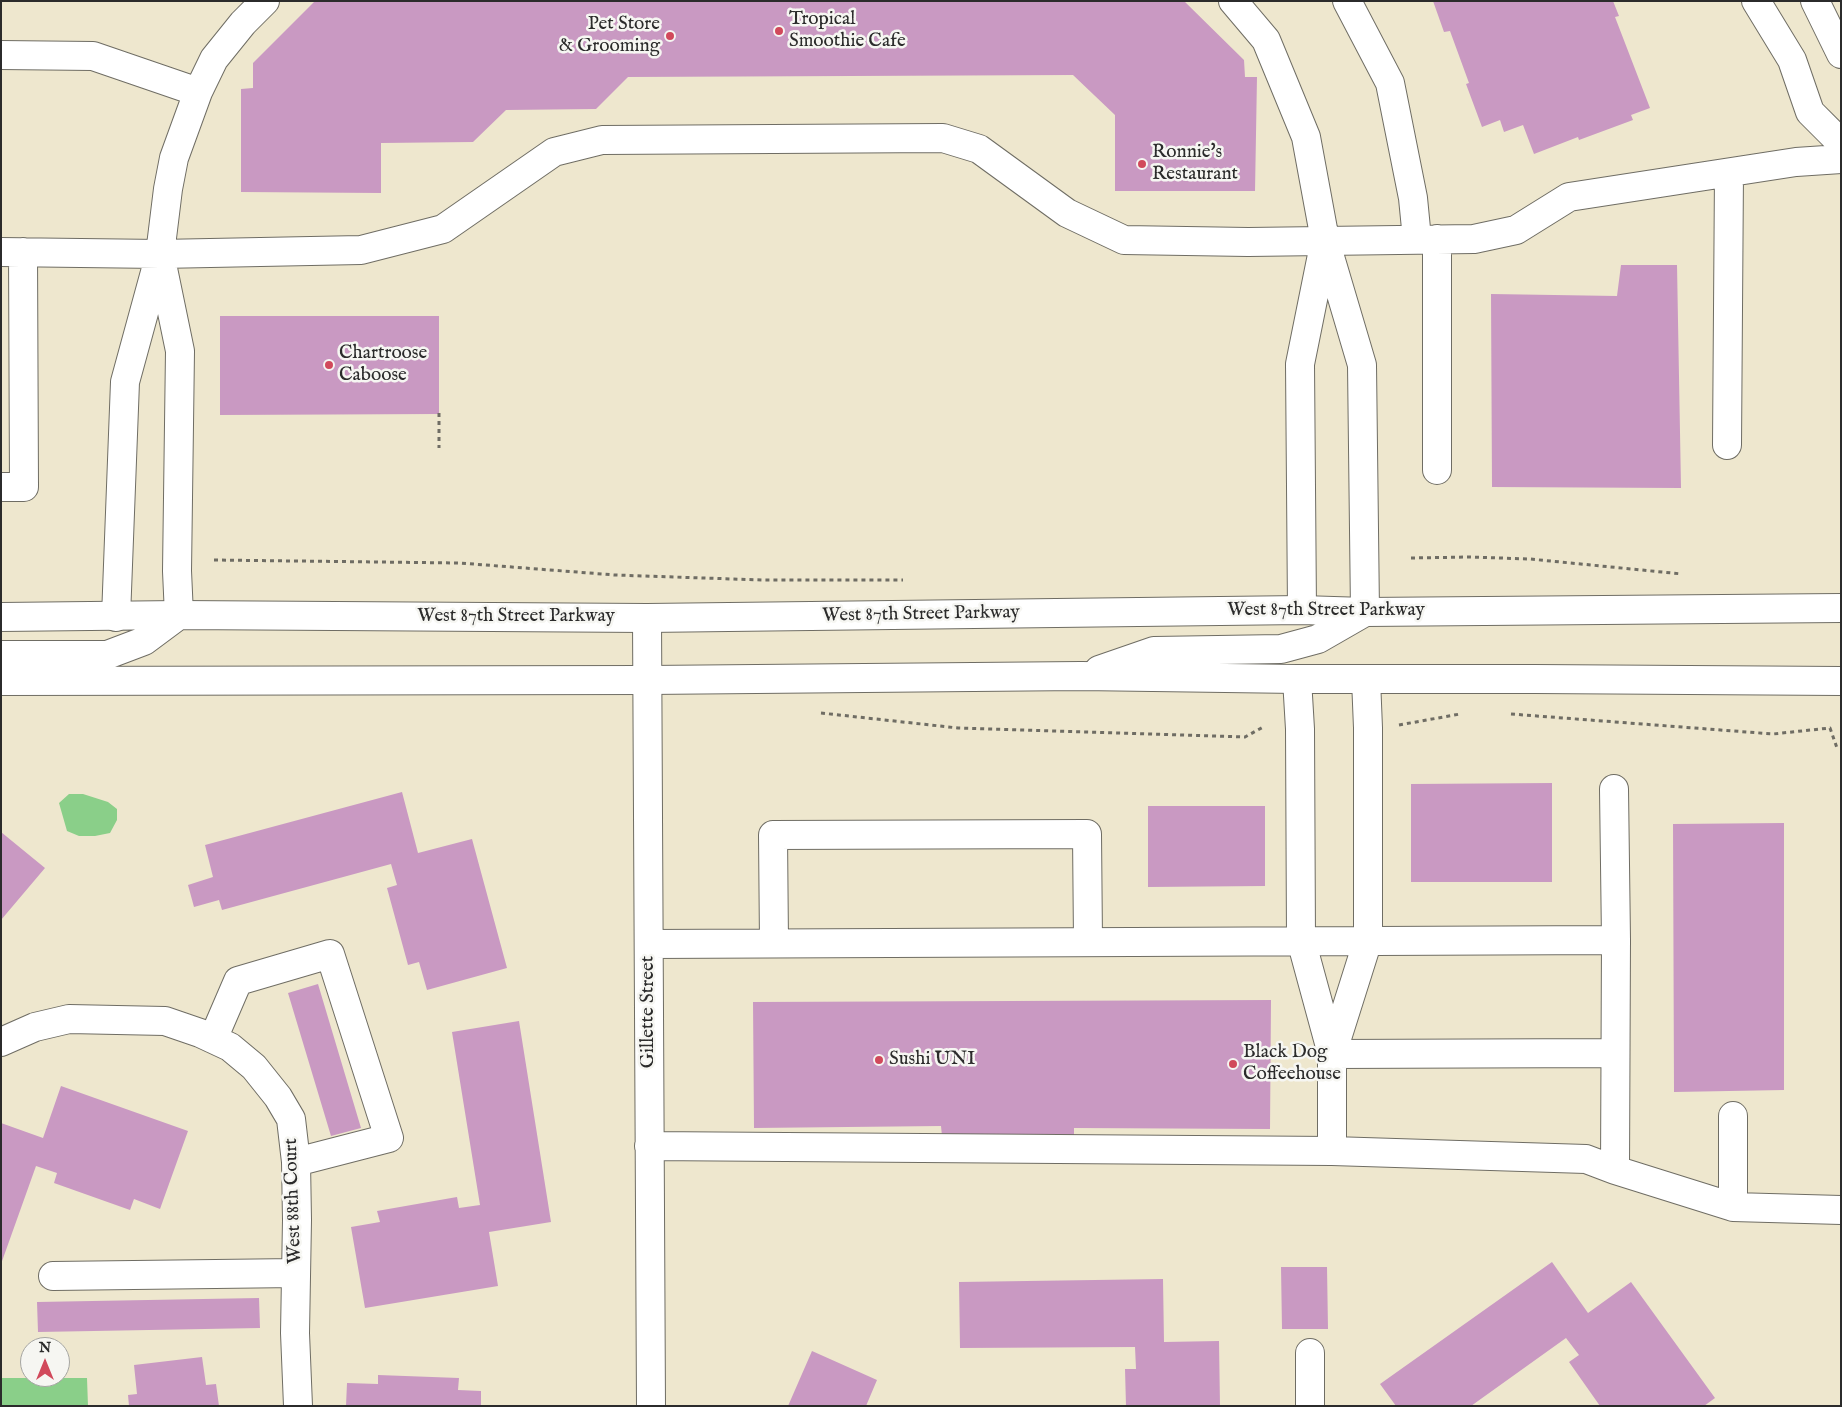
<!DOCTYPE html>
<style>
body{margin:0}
#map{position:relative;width:1842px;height:1407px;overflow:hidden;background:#eee7ce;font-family:"IM FELL English",serif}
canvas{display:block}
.frame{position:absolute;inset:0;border:2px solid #2b2b2b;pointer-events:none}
.north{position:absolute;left:20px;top:1337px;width:50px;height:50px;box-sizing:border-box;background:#f6f6f2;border:1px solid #a5a5a2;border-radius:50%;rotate:0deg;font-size:14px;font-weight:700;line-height:20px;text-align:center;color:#2b2b2b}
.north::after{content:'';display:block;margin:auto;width:18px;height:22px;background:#d1495b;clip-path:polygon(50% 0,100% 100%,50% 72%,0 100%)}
</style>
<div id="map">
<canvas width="1842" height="1407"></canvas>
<div class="frame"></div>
<div class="north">N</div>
</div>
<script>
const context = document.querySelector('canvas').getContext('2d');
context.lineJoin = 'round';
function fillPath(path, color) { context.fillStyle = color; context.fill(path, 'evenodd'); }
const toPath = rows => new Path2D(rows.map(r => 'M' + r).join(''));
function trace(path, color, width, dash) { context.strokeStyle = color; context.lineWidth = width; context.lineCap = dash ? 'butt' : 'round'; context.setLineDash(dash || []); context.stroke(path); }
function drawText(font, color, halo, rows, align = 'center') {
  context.font = font + ' "IM FELL English",serif'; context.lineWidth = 5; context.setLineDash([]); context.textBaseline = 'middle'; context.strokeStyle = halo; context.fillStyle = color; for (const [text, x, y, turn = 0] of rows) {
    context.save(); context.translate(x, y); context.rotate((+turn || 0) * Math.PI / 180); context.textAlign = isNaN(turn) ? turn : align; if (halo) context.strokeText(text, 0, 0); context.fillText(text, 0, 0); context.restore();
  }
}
const green = toPath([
 [69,794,83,794,108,802,117,809,117,820,110,833,95,836,79,836,67,831,59,803],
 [1,1378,87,1378,88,1406,1,1406]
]);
const building = toPath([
 [315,1,1184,1,1244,60,1245,77,1257,77,1255,191,1115,191,1115,115,1073,75,628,77,596,109,506,110,473,142,381,143,381,193,241,192,241,89,253,88,253,63],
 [1433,1,1613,1,1619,16,1615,17,1650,108,1631,115,1633,120,1579,140,1578,137,1534,154,1523,125,1504,132,1500,120,1482,127,1466,84,1469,83,1450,31,1444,32],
 [1621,265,1677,265,1681,488,1492,487,1491,294,1617,296],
 [220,316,439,316,439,414,220,415],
 [1552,783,1552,882,1411,882,1411,784],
 [402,792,418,853,472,839,507,968,427,990,419,962,408,965,387,888,397,885,391,864,222,910,219,900,194,907,188,885,213,877,205,845],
 [1148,806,1265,806,1265,886,1148,887],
 [1784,823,1784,1090,1674,1092,1673,824],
 [1,832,45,868,1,920],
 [318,984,361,1128,331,1136,288,993],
 [1271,1000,1270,1129,1074,1128,1074,1136,942,1136,941,1126,754,1128,753,1002],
 [519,1021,551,1222,489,1232,498,1286,365,1308,351,1227,380,1222,377,1211,457,1197,459,1208,480,1205,452,1032],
 [61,1086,188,1131,160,1209,134,1199,130,1210,54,1183,57,1173,36,1166,1,1264,1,1123,43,1138],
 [1552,1262,1588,1313,1631,1282,1715,1398,1704,1406,1600,1406,1569,1362,1579,1355,1566,1338,1471,1406,1396,1406,1380,1384],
 [1281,1267,1327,1267,1328,1329,1282,1329],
 [1163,1279,1164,1342,1219,1341,1220,1406,1126,1406,1125,1369,1136,1369,1135,1347,960,1348,959,1282],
 [259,1298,260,1328,38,1332,37,1302],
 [812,1351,877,1380,866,1406,788,1406],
 [202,1357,206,1385,216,1384,219,1406,129,1406,128,1395,137,1394,134,1365],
 [378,1375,459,1378,458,1390,481,1391,481,1406,346,1406,347,1383,378,1384]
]);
const path = toPath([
 [439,413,439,448],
 [1411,558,1469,557,1530,559,1682,574],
 [214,560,460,563,615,575,762,580,903,580],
 [821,713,958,728,1245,737,1265,726],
 [1511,714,1773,734,1830,728,1837,748],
 [1399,725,1460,714]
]);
const minor = toPath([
 [1233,1,1266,40,1306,137,1325,240],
 [1347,1,1390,83,1413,198,1417,239],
 [1756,1,1792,60,1810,112,1841,143],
 [1815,1,1841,54],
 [1,55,93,56,198,92],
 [1437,239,1437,470],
 [1,252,160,254,361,250,443,229,554,152,602,140,943,138,979,149,1067,213,1124,240,1248,242,1474,239,1516,230,1569,197,1796,162,1841,159],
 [160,254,168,189,174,158,198,92,214,59,243,23,265,1],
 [1727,445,1729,173],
 [1,487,24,487,23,252],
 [1302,610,1300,364,1325,240,1362,365,1365,612],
 [116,617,125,382,160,254,180,351,177,571,179,615],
 [647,618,651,1406],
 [1297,679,1300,729,1301,940,1332,1054,1368,940,1368,728,1366,679],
 [1614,789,1616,940],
 [774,943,773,835,1087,834,1088,941],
 [649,944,1616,940,1615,1170,1586,1159,1332,1151,649,1146],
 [213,1039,238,981,330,954,389,1138,296,1162],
 [1,1042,35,1027,69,1019,165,1021,200,1033,230,1047,254,1067,278,1097,291,1119,296,1162,297,1220,295,1333,298,1406],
 [1733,1116,1733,1207],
 [1332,1151,1332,1054,1615,1053],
 [1615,1170,1733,1207,1841,1210],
 [53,1276,296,1273],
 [1310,1406,1310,1353]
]);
const major = toPath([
 [1,617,179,615,647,618,1302,610,1365,612,1841,608],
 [1,655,107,655,144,641,179,615],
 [1099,670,1154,651,1281,649,1318,639,1365,612],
 [1,681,648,680,1081,676,1297,679,1535,679,1841,681]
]);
const markers = [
 [779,31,5,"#d1495b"],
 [670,36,5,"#d1495b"],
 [1142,164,5,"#d1495b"],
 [329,365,5,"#d1495b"],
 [879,1060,5,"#d1495b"],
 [1233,1064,5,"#d1495b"]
];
const poiNames = [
 ["Tropical",789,20],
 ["Smoothie Cafe",789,42],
 ["Pet Store",660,25,"right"],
 ["& Grooming",660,47,"right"],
 ["Ronnie's",1152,153],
 ["Restaurant",1152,175],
 ["Chartroose",339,354],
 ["Caboose",339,376],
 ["Black Dog",1243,1053],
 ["Coffeehouse",1243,1075],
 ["Sushi UNI",889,1060]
];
const streetNames = [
 ["West 87th Street Parkway",1326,611],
 ["West 87th Street Parkway",921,615,-1],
 ["West 87th Street Parkway",516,617],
 ["Gillette Street",649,1012,-90],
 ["West 88th Court",294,1201,-92]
];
fillPath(green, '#8acf89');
fillPath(building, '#c999c2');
trace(minor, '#6f6d64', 30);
trace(major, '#6f6d64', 30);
trace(path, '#6f6d64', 3, [4, 4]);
trace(minor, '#fff', 28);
trace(major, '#fff', 28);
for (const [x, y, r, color] of markers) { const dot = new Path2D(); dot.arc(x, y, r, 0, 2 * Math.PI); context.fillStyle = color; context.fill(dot); trace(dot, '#f6f6f2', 2); }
drawText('19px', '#2b2b2b', '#f6f6f2', poiNames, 'left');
drawText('19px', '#2b2b2b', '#f6f6f2', streetNames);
</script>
